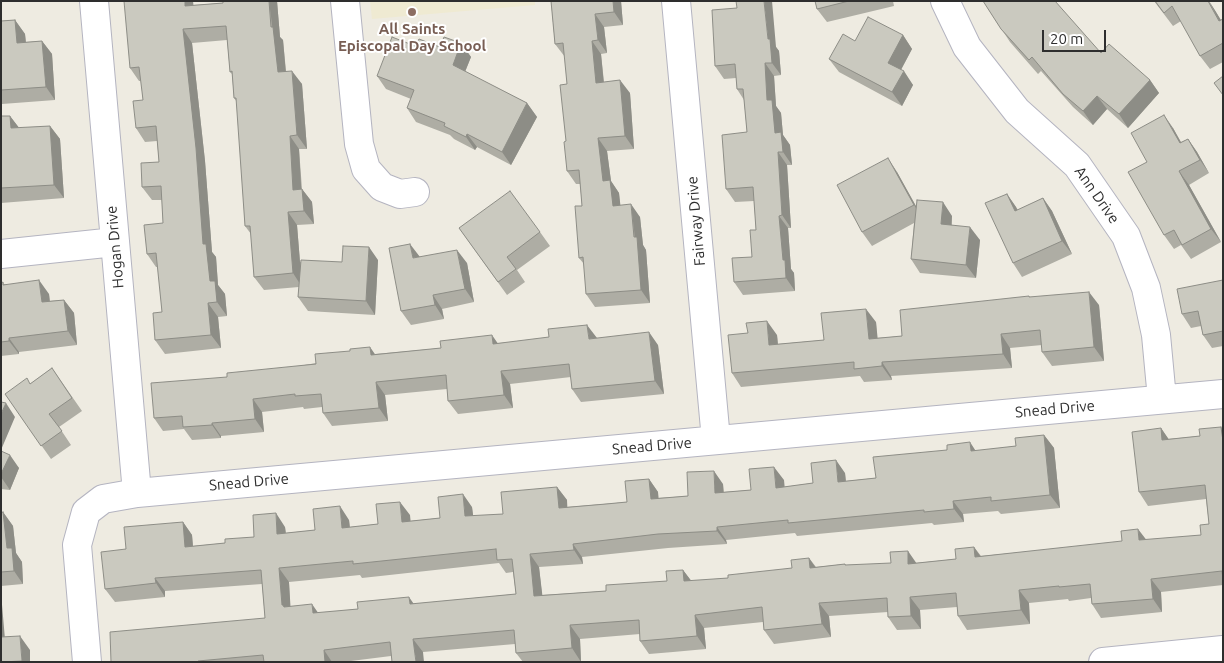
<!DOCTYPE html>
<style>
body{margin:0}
#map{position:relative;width:1224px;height:663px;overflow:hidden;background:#eeebe1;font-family:Ubuntu,sans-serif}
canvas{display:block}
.frame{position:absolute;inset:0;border:2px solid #2e2e2e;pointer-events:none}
.scale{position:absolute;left:1042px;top:30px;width:64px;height:22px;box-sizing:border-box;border:2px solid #2e2e2e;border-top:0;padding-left:6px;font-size:15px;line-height:18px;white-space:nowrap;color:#2e2e2e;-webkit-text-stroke:4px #fff;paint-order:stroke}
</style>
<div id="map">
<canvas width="1224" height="663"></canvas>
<div class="frame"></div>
<div class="scale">20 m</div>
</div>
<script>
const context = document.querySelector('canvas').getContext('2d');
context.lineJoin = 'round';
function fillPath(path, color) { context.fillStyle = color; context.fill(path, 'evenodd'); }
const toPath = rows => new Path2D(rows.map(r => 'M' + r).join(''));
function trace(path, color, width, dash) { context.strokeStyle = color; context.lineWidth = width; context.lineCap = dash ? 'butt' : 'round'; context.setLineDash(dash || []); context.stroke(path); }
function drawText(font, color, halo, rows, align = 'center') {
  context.font = font + ' Ubuntu,sans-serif'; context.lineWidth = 4; context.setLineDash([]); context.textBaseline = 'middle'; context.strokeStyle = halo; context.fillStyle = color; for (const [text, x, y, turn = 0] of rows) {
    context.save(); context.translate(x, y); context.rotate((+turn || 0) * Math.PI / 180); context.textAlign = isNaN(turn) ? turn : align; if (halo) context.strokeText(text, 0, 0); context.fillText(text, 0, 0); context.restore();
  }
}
const education = toPath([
 [370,1,535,1,535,5,372,19]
]);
const minor = toPath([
 [94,1,137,493],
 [345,1,359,144,366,169,382,187,400,194,415,192],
 [676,1,716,440],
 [945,1,967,47,1017,111,1077,165,1126,236,1146,288,1156,335,1162,399],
 [1,254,115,242],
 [87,662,77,545,86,512,103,499,137,493,1223,394],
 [1103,662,1223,650]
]);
const wall = toPath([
 [223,1,277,1,280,37,283,40,286,71,302,84,307,149,299,149,302,189,312,202,314,224,297,225,300,262,342,262,378,260,375,315,308,311,298,297,299,287,264,290,254,277,251,234,245,226,237,102,234,98,232,74,230,72,227,40,192,43,205,161,212,252,216,257,218,285,225,294,227,316,218,317,221,348,165,354,155,340,162,312,158,267,156,267,147,254,163,223,162,200,152,200,142,187,159,162,157,141,145,142,136,128,143,100,141,81,139,81,130,68,193,5,223,3],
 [551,1,621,1,623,25,604,27,607,53,601,54,604,82,630,93,634,149,607,151,611,181,619,193,620,205,640,217,643,245,646,250,650,303,595,307,586,294,584,264,579,258,582,206,580,184,576,184,567,171,566,141,567,84,565,57,555,44],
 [815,1,893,1,894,6,827,22,817,9],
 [983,1,1101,53,1150,80,1159,93,1128,128,1107,109,1093,125,1073,107,1041,71,1038,74,1010,42],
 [1154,1,1209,1,1221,20,1223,19,1223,62,1210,69,1200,56,1181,21,1173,26],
 [737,8,776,47,779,51,781,75,774,76,776,106,781,113,783,135,790,145,792,165,787,165,791,228,788,228,791,269,794,273,795,291,743,295,734,282,752,257,756,230,754,201,735,202,726,189,747,132,744,100,737,89,736,78,724,79,715,66],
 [15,20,25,34,26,42,42,41,52,54,55,100,2,104,1,103,1,21],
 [903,35,912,49,901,70,913,85,902,106,839,72,829,59,855,41],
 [461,43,471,57,465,72,527,103,537,117,511,165,477,147,475,150,454,139,450,135,416,122,407,108,411,99,386,89,377,76,415,46,440,47],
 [1,116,10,116,19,128,50,126,60,139,64,198,1,203],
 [1173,128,1181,142,1188,139,1197,152,1209,173,1189,185,1221,242,1191,259,1181,245,1174,249,1164,235,1147,162],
 [897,172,916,206,952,216,952,225,980,240,976,278,920,273,911,259,914,223,872,246,862,232],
 [1007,194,1018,210,1043,198,1052,211,1072,254,1022,277,1013,263],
 [459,228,540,232,550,246,517,270,525,282,507,295],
 [420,257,467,263,474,302,442,309,444,319,411,325,401,311],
 [1223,280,1223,346,1212,348,1203,335,1201,326,1191,328,1182,314],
 [3,282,4,284,49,294,50,301,64,300,74,313,77,345,19,352,19,354,1,356,1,283],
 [1029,296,1030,297,1099,305,1104,361,1052,366,1042,352,1042,345,1010,348,1012,368,891,376,892,380,864,382,860,376,741,387,732,373,777,335,778,344,824,340,876,322,877,338,902,336],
 [597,338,658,345,664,394,581,402,572,389,571,377,510,384,513,408,458,414,448,401,447,389,385,395,388,421,332,426,323,413,322,407,304,409,303,407,262,412,264,432,221,436,221,438,192,440,184,429,163,431,154,418,227,377,375,354,498,343],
 [52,368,82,411,59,427,71,445,51,459,5,394,30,384],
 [1161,428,1168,439,1200,436,1223,429,1223,585,1161,592,1162,612,1101,618,1092,604,1091,598,1069,601,1068,599,1029,603,1030,624,967,630,958,616,957,607,920,610,921,629,897,630,888,617,888,612,829,616,831,637,774,644,764,630,763,622,704,628,706,649,673,652,649,654,640,641,640,634,580,639,581,662,523,662,516,653,515,644,423,652,343,662,111,662,265,618,262,584,165,591,165,597,115,602,105,589,126,549,183,522,192,535,193,546,225,543,254,537,285,527,286,533,315,530,349,520,350,527,378,524,410,515,410,521,440,518,472,507,473,516,503,514,557,487,567,500,567,507,627,502,649,479,658,492,658,498,688,496,723,484,724,492,751,490,784,480,784,487,813,483,845,473,846,481,876,478,975,451,1016,446,1044,435,1054,448,1060,508,1001,514,998,511,963,514,964,522,934,525,932,523,797,536,795,533,726,540,727,544,668,548,582,557,583,564,539,567,542,595,606,591,667,581,683,570,691,581,728,578,792,568,809,558,816,567,845,564,846,565,916,563,956,559,974,547,981,556,1201,535,1209,524,1206,499,1148,506,1139,492],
 [499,563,506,573,513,572,516,594,318,613,290,606,289,582,360,575,362,578],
 [1,451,19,468,10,490,1,489],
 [3,512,13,526,16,553,22,562,23,584,1,586,1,513]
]);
const shadedWall = toPath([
 [185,1,193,1,195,19,185,6],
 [269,1,277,1,280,37,283,40,287,86,278,72],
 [613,1,621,1,623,25,614,12],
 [764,1,772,1,776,47,779,51,781,75,772,63,768,39],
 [1209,1,1216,12,1223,24,1219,21],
 [595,14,604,27,607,53,598,40],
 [15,20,25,34,27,56,17,43],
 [183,29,192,43,205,161,212,252,216,257,218,285,225,294,227,316,217,302,210,281,203,244],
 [903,35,912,49,897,77,888,63],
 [42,41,52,54,55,100,46,87],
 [592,41,601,54,605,96,596,83],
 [461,43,471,57,462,79,453,65],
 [765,63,774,76,776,106,781,113,783,135,790,145,792,165,783,152,775,133,767,100],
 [292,71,302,84,307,149,297,135],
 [904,71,913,85,902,106,892,92],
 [620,80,630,93,634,149,625,136],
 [1150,80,1159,93,1128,128,1119,114],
 [1097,96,1107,109,1093,125,1083,111],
 [527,103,537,117,511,165,502,152],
 [1164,115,1173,128,1189,157,1180,143],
 [10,116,20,129,11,128],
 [50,126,60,139,64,198,54,185],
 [467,134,477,147,475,150,466,137],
 [290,136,299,149,302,203,293,190],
 [598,138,607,151,611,181,619,193,622,219,613,206,603,181],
 [1188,139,1197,152,1209,173,1200,160],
 [778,152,787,165,791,228,782,215],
 [888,158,897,172,923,219,914,205],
 [1179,171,1189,185,1221,242,1211,229],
 [302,189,312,202,314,224,304,211],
 [1007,194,1016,207,1024,224,1015,211],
 [1043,198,1052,211,1072,254,1062,241],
 [943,202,952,216,950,237,941,224],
 [631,204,640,217,643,245,646,250,650,303,641,290],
 [288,212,297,225,302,287,293,273],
 [779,216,788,228,791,269,794,273,795,291,786,278,783,260],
 [970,227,980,240,976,278,966,265],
 [410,244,420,257,413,258],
 [369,247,378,260,375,315,366,301],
 [457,250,467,263,474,302,465,289],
 [39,280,49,294,51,316,42,302],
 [1089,292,1099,305,1104,361,1094,347],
 [433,295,442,309,444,319,435,305],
 [64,300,74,313,77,345,68,331],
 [208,303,218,317,221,348,211,335],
 [866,309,876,322,879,352,869,339],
 [767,321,777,335,779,358,769,345],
 [587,325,597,338,589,339],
 [649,332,658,345,664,394,655,381],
 [1001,334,1010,348,1012,368,1003,354],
 [492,335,501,348,493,344],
 [9,338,19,352,19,354,9,341],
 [370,347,379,360,371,355],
 [882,362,891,376,892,380,882,366],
 [501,371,510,384,513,408,504,395],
 [376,382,385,395,388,421,379,408],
 [253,399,262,412,264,432,255,419],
 [6,403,15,417,1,450,1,414],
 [212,423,221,436,221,438,212,425],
 [1221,427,1223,429,1223,442],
 [1161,428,1170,441,1162,440],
 [1044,435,1054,448,1060,508,1050,495],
 [970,442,979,456,971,451],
 [10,455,19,468,10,490,1,477,1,474],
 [836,460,845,473,847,495,838,482],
 [774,467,784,480,786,501,776,488],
 [714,471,723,484,724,507,715,493],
 [649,479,658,492,660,512,651,499],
 [557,487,567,500,568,521,559,508],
 [463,494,472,507,475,530,465,516],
 [953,501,963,514,964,522,954,509],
 [400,502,410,515,412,535,402,522],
 [340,506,349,520,351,541,342,528],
 [3,512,13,526,16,553,22,562,23,584,14,571,7,548],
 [276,513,285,527,287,547,277,534],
 [183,522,192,535,194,560,185,547],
 [717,527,726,540,727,544,717,531],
 [1138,529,1148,542,1139,540],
 [573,544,582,557,583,564,574,550],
 [974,547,983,560,975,557],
 [908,551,917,564,908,564],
 [530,554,539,567,544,609,534,596],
 [809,558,818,571,810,568],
 [279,568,289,582,291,615,282,605],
 [683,570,693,583,684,581],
 [155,578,165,591,165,597,156,583],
 [1151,579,1161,592,1162,612,1153,599],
 [1019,590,1029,603,1030,624,1021,610],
 [1,593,6,651,1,644],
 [409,597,418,610,410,604],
 [910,597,920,610,921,629,911,616],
 [819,603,829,616,831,637,822,624],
 [312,604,321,617,313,613],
 [695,615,704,628,706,649,697,636],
 [570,625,580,639,581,662,572,648],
 [20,636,30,650,30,662,22,661],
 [413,639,423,652,424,662,416,662],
 [324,650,332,662,325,662]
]);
const building = toPath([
 [124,1,185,1,185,6,223,3,223,1,269,1,271,27,273,27,278,72,292,71,297,135,290,136,293,190,302,189,304,211,288,212,293,273,254,277,250,226,245,226,236,98,234,98,232,71,230,72,226,26,183,29,196,148,203,244,206,244,210,281,215,281,217,302,208,303,211,335,155,340,153,313,162,312,156,253,147,254,144,225,163,223,161,186,142,187,141,163,159,162,156,126,136,128,133,101,143,100,139,67,130,68,124,1],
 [551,1,613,1,614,12,595,14,598,40,592,41,596,83,620,80,625,136,598,138,603,181,610,180,613,206,631,204,634,237,637,237,641,290,586,294,583,257,579,258,575,206,582,206,579,170,567,171,564,142,566,141,560,85,567,84,563,43,555,44,551,1],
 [736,1,764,1,768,39,770,39,772,63,765,63,767,100,772,100,775,133,781,132,783,152,778,152,782,215,779,216,783,260,785,260,786,278,734,282,732,258,752,257,750,230,756,230,753,187,726,189,722,135,747,132,743,89,737,89,735,64,715,66,712,10,737,8,736,1],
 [815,1,849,1,817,9,815,1],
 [983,1,1055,1,1101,53,1109,44,1150,80,1119,114,1097,96,1083,111,1063,94,1032,57,1029,60,1001,29,983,1],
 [1155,1,1208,1,1219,21,1223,19,1223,43,1200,56,1172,6,1164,13,1155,1],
 [868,17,903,35,888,63,904,71,892,92,829,59,843,34,855,41,868,17],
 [15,20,17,43,42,41,46,87,1,90,1,21,15,20],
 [392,37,415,46,419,39,440,47,444,37,461,43,453,65,527,103,502,152,467,134,466,137,444,126,445,123,407,108,414,90,377,76,392,37],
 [1223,76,1223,95,1214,83,1223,76],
 [1164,115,1180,143,1188,139,1200,160,1179,171,1211,229,1182,245,1174,230,1164,235,1128,172,1147,162,1131,133,1164,115],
 [1,116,10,116,11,128,50,126,54,185,1,188,1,116],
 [888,158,914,205,862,232,837,185,888,158],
 [510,191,540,232,507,257,516,269,498,282,459,228,510,191],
 [1007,194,1015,211,1043,198,1062,241,1013,263,985,203,1007,194],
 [917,200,943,202,941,224,970,227,966,265,911,259,917,200],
 [410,244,413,258,457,250,465,289,433,295,435,305,401,311,389,248,410,244],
 [343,246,369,247,366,301,298,297,301,260,342,262,343,246],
 [39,280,42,302,64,300,68,331,9,338,9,341,1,342,1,283,3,282,3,285,39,280],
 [1223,280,1223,331,1203,335,1198,311,1182,314,1177,289,1223,280],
 [1089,292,1094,347,1042,352,1040,330,1001,334,1003,354,882,362,882,366,854,369,854,362,732,373,728,335,748,333,746,323,767,321,769,345,824,340,821,313,866,309,869,339,902,336,900,310,1029,296,1029,297,1089,292],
 [587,325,589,339,649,332,655,381,572,389,569,364,501,371,504,395,448,401,446,375,376,382,379,408,323,413,321,394,295,396,295,394,253,399,255,419,212,423,212,425,183,427,182,416,154,418,151,383,227,377,227,373,316,364,315,354,350,351,350,349,370,347,371,355,441,348,440,341,492,335,493,344,549,337,548,329,587,325],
 [52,368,72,398,49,414,62,431,41,446,5,394,27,378,30,384,52,368],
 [1,402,6,403,1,414,1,402],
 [1221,427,1223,441,1223,579,1222,571,1151,579,1153,599,1092,604,1090,584,1059,587,1059,586,1019,590,1021,610,958,616,956,593,910,597,911,616,888,617,887,598,819,603,822,624,764,630,762,607,695,615,697,636,664,639,640,641,639,620,570,625,572,648,516,653,514,630,413,639,416,662,392,662,390,642,324,650,325,662,264,662,263,655,198,661,198,662,111,662,110,632,265,618,261,570,155,578,156,583,105,589,101,552,126,549,124,527,183,522,185,547,225,543,225,539,254,537,253,515,276,513,277,534,315,530,313,509,340,506,342,528,378,524,376,504,400,502,402,522,440,518,438,497,463,494,465,516,503,514,501,492,557,487,559,508,606,504,627,502,625,481,649,479,651,499,688,496,687,472,714,471,715,493,751,490,749,469,774,467,776,488,813,483,811,463,836,460,838,482,876,478,873,457,947,450,947,445,970,442,971,451,1016,446,1015,438,1044,435,1050,495,991,501,991,497,953,501,954,509,924,512,924,510,788,523,788,520,717,527,717,531,658,534,573,544,574,550,530,554,534,596,606,591,606,585,667,581,666,571,683,570,684,581,728,578,728,575,792,568,791,560,809,558,810,568,845,564,845,565,891,563,890,552,908,551,908,564,956,559,955,549,974,547,975,557,1122,541,1121,531,1138,529,1139,540,1201,535,1200,525,1209,524,1205,485,1139,492,1132,432,1161,428,1162,440,1200,436,1199,429,1221,427],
 [496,549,497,560,512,559,516,594,410,604,409,597,357,602,358,609,313,613,312,604,284,607,283,605,282,605,279,568,353,561,353,564,496,549],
 [1,451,10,455,1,474,1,451],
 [3,512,7,548,12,548,14,571,1,572,1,513,3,512],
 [20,636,22,661,1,662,1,637,20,636]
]);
const markers = [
 [412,12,5,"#8d6e63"]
];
const educationNames = [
 ["All Saints",412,29],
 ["Episcopal Day School",412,46]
];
const streetNames = [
 ["Ann Drive",1097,195,55],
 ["Fairway Drive",696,221,-95],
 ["Hogan Drive",115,247,-95],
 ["Snead Drive",1055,409,-5],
 ["Snead Drive",652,446,-5],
 ["Snead Drive",249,482,-5]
];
fillPath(education, '#efead2');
trace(minor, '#b4b4c0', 30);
trace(minor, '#fff', 28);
fillPath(wall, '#aeada4');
fillPath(shadedWall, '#8d8d86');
fillPath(building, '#cac9bf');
trace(building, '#8d8d86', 1);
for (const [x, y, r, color] of markers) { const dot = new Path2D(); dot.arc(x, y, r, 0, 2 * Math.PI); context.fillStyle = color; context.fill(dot); trace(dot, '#fff', 2); }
drawText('bold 15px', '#785e54', '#fff', educationNames);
drawText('15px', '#2e2e2e', '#fff', streetNames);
</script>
